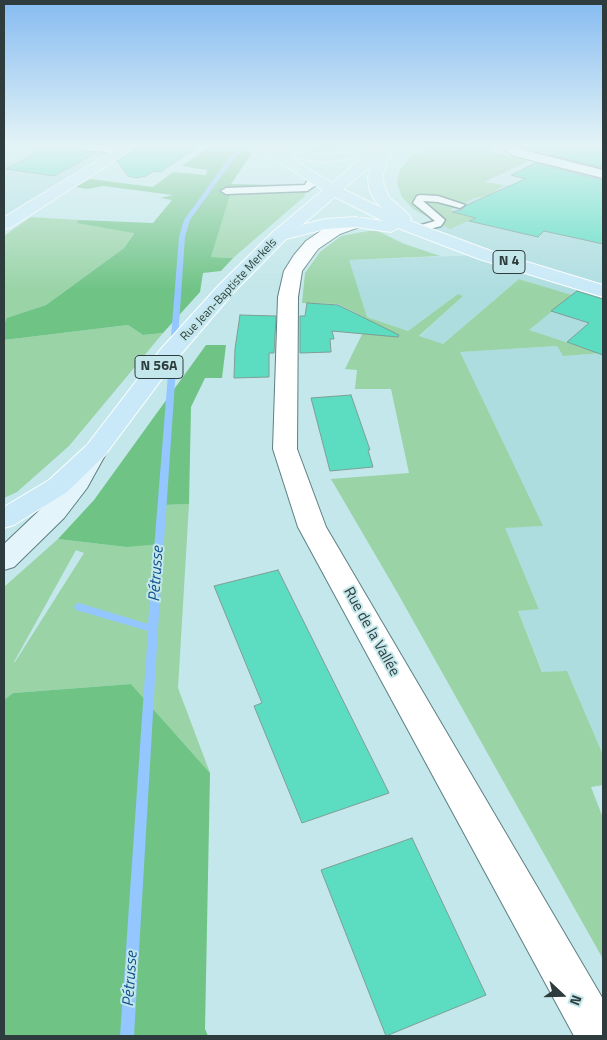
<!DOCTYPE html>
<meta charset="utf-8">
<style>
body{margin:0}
#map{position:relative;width:607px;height:1040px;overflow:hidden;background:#c3e7ea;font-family:"Titillium Web",sans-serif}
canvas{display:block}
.frame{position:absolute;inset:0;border:5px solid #2e3c3d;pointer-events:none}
.north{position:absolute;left:537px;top:970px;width:50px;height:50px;-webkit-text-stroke:4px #c3e7ea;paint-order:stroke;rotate:111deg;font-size:14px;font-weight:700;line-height:20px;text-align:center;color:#2e3c3d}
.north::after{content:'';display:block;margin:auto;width:18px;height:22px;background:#2e3c3d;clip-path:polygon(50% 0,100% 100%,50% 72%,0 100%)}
</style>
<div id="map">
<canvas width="607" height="1040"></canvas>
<div class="frame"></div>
<div class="north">N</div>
</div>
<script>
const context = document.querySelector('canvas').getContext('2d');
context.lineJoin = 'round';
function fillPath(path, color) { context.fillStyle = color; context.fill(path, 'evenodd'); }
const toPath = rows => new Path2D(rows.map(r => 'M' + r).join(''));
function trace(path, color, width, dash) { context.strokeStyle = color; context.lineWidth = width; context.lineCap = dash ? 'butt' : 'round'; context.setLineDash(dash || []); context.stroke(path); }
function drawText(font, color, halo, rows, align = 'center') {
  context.font = font + ' "Titillium Web",sans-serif'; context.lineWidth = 4; context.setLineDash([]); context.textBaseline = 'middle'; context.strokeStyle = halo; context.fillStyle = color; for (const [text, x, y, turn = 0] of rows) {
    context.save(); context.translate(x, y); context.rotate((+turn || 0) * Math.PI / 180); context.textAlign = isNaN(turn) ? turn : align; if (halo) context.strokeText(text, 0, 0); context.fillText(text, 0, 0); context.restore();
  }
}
const built = toPath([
 [4,146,127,146,4,224],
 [504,185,554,191,603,204,603,347,596,352,528,330,572,295,519,279,443,344,419,337,463,296,458,294,408,331,367,317,348,260,483,255,415,230,474,219,450,211,475,198,489,196],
 [557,346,563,356,603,353,603,755,567,671,543,673,518,611,539,608,504,527,542,526,459,352]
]);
const green = toPath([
 [289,146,356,146,344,150,317,152],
 [427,146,487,146,493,152,528,161,484,182,504,185,489,196,475,198,450,210,475,218,450,229,413,209,402,197,397,183,400,170,411,156,420,154],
 [505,146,603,146,603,174,519,153],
 [305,191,305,196,233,258,211,257,230,194],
 [31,217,79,220,76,223,134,232,124,248,46,305,8,318,4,324,4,236],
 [368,231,378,231,402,243,440,256,349,260,367,317,408,331,458,294,463,296,419,336,443,344,519,279,572,295,529,330,596,352,603,347,603,353,563,356,557,346,460,352,543,526,505,528,539,609,518,611,542,672,567,671,603,755,603,785,591,787,603,818,603,959,397,592,331,479,409,473,391,389,355,389,357,370,345,369,369,320,338,304,302,303,305,273,320,252,341,236],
 [128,325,143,335,163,333,69,446,17,492,4,498,4,340],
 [189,504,178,688,210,773,131,684,13,693,4,700,4,587,58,539,126,547,163,505],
 [76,550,84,553,15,662,14,662]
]);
const forest = toPath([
 [211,146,239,146,252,153,231,184,278,185,284,192,230,195,211,257,233,258,221,271,203,273,200,292,163,333,143,335,128,325,4,340,4,324,7,318,46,305,124,248,134,233,76,223,79,220,153,223,172,200,160,198,173,195,103,186,87,189,76,187,90,179,153,187,173,172,206,175,207,170,181,166],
 [206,345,226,345,222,378,205,378,191,407,189,504,163,505,160,544,126,547,58,539,94,500],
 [131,684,210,773,205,1029,208,1036,4,1036,4,700,13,693]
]);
const stream = toPath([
 [254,146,261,146,245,150,235,157,190,220,185,237,158,629,134,1036,120,1036,148,631,76,610,74,607,76,604,79,603,148,624,179,237,184,220,231,155,242,148,254,146]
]);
const building = toPath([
 [49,146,77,146,85,152,95,153,54,176,6,169,49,146],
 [139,146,198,146,161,172,154,171,146,176,136,178,128,176,117,161,139,146],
 [569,146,590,146,603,149,603,168,551,155,569,146],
 [535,163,603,180,603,244,544,231,538,237,469,221,476,218,452,212,461,210,467,205,525,179,511,175,535,163],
 [577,291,603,299,603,355,567,342,589,323,551,311,577,291],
 [307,303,338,305,399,335,398,337,332,331,334,339,330,339,331,352,300,353,300,316,305,316,307,303],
 [240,315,276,316,274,353,269,353,269,377,234,378,235,349,240,315],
 [351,395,370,450,368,450,373,467,330,471,311,398,351,395],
 [278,570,389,793,302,823,254,706,262,703,214,586,278,570],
 [412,838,486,995,386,1036,321,870,412,838]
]);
const service = toPath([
 [313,175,317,178,316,185,307,191,226,194,221,191,226,188,305,185,310,176,313,175],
 [420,195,438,196,465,205,460,208,438,202,423,201,445,220,441,226,415,233,411,232,411,228,435,221,413,203,417,196,420,195]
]);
const minor = toPath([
 [79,146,120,146,127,147,129,150,122,154,86,150,79,146],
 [498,146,515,146,524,150,603,170,603,178,514,156,498,146],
 [356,217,362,218,364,222,362,226,340,234,318,249,302,271,298,297,297,449,326,527,603,999,603,1036,574,1036,298,527,273,449,278,297,284,271,294,255,306,241,328,226,356,217]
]);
const secondary = toPath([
 [96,443,105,445,108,450,87,488,64,518,14,567,4,570,4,544,44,506,67,478,87,445,96,443]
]);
const primary = toPath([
 [121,146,137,146,10,228,4,229,4,217,121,146],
 [255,146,271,146,274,147,283,146,300,151,324,154,343,153,376,146,392,146,382,177,385,188,389,197,409,215,411,219,410,221,491,251,603,285,603,297,479,259,398,228,391,232,356,227,325,229,286,239,234,292,176,360,105,455,67,492,14,525,4,528,4,507,49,480,87,445,160,350,220,284,274,231,323,190,255,146],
 [289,157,324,162,363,157,332,183,289,157],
 [371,166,368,177,369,188,374,199,382,208,343,189,371,166],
 [335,197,383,221,356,217,325,219,302,225,335,197]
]);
const farStreetnames = [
 ["Rue Jean-Baptiste Merkels",229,290,-47]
];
const shields = [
 [509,262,32],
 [159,367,48]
];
const shieldNames = [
 ["N 4",509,262],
 ["N 56A",159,367]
];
const streetNames = [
 ["Rue de la Vallée",371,632,61]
];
const waterNames = [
 ["Pétrusse",157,574,-86],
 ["Pétrusse",131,979,-86]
];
fillPath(built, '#aedde0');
fillPath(green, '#99d3a6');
fillPath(forest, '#6fc385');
fillPath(stream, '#94c6ff');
fillPath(building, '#5cddc1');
trace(building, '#7d9e95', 1);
trace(service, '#5e7f82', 3);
trace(minor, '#5e7f82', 2);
trace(secondary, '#5e7f82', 2);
trace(primary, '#fff', 2);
fillPath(service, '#fff');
fillPath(minor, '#fff');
fillPath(secondary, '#e4f4fb');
fillPath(primary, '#c9e9f8');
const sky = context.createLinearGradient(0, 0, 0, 291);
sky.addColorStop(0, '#86bbf1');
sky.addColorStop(0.5, '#e4f4f6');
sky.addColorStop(1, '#e4f4f600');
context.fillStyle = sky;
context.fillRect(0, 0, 607, 291);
drawText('12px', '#2e3c3d', '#c3e7ea', farStreetnames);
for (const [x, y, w] of shields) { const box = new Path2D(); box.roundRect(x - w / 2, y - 11.5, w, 23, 4); context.fillStyle = '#c3e7ea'; context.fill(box); trace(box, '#2e3c3d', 1); }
drawText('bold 14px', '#2e3c3d', null, shieldNames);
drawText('15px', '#2e3c3d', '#c3e7ea', streetNames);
drawText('italic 16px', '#105290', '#c3e7ea', waterNames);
</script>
